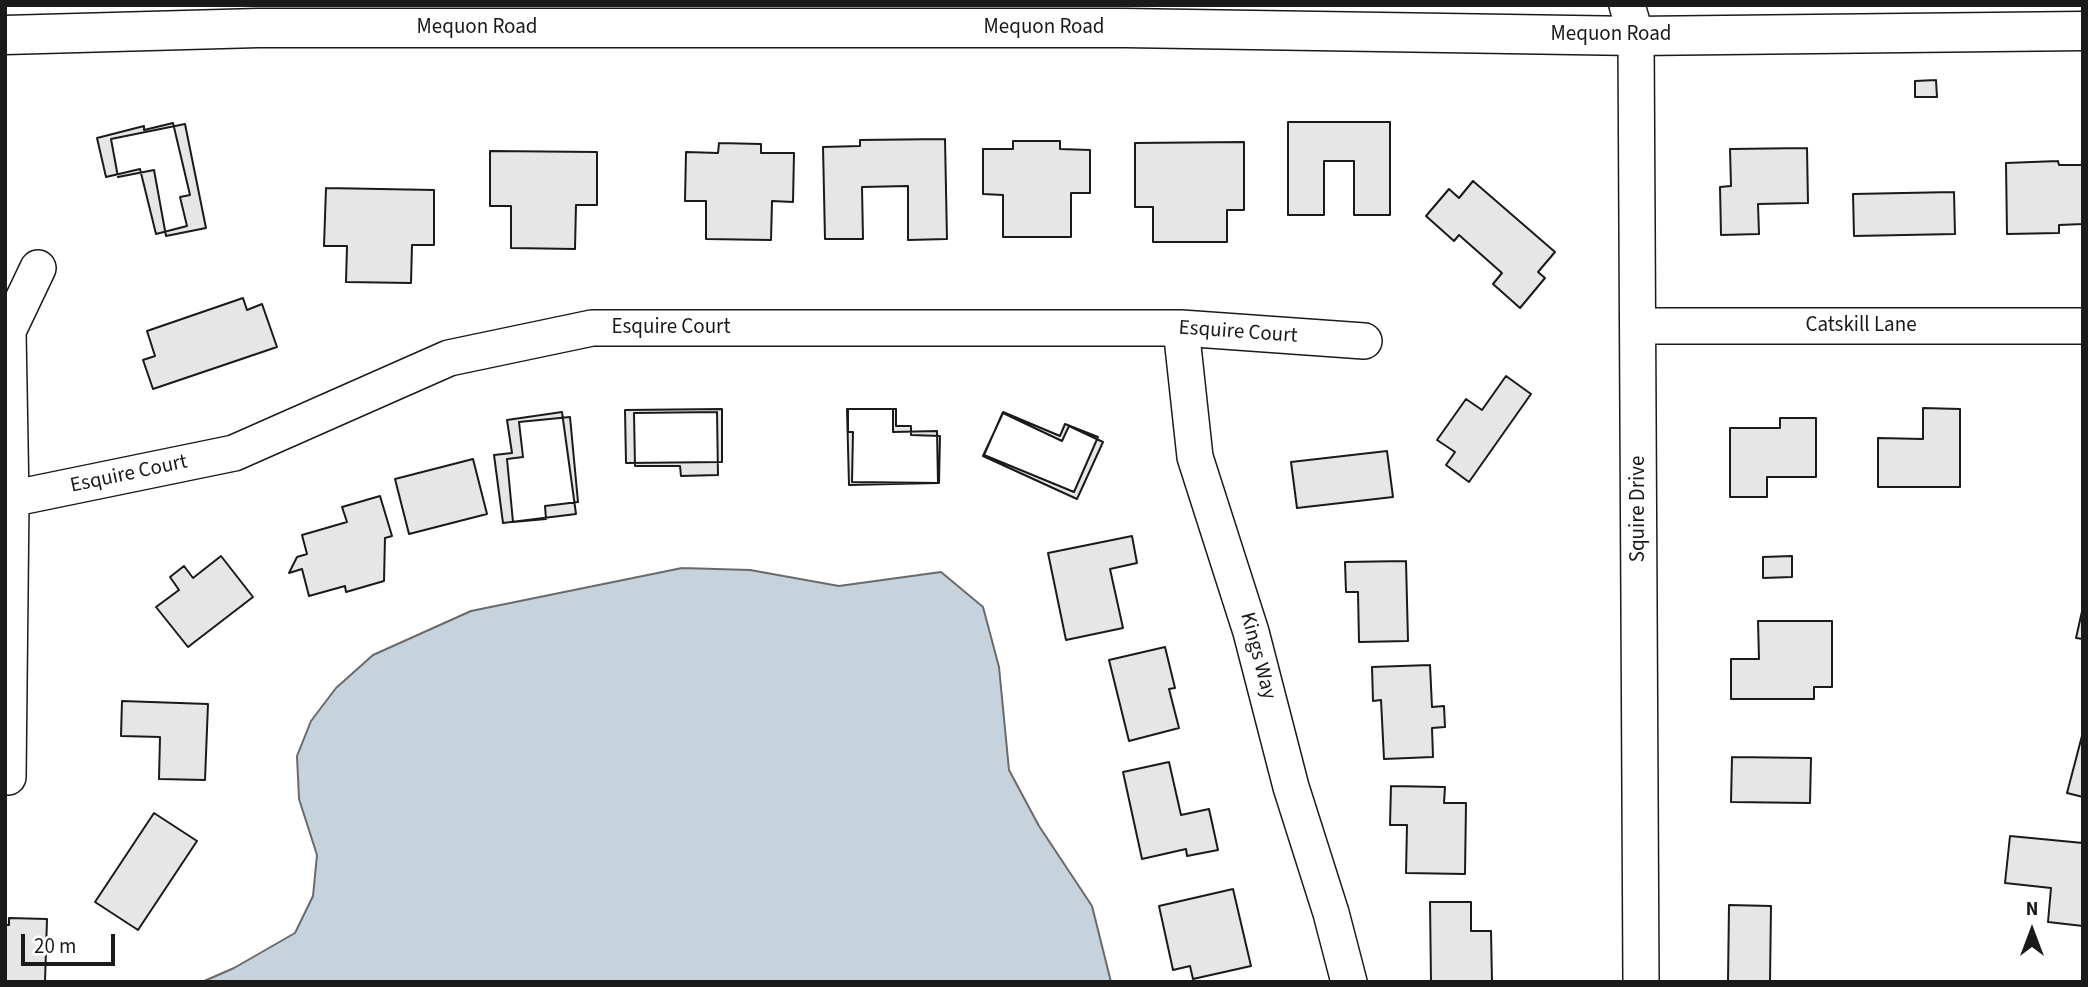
<!DOCTYPE html>
<style>
body{margin:0}
#map{position:relative;width:2088px;height:987px;overflow:hidden;background:#fff;font-family:"Source Sans 3",sans-serif}
canvas{display:block}
.frame{position:absolute;inset:0;border:7px solid #1a1a1a;pointer-events:none}
.north{position:absolute;left:1997px;top:896px;width:70px;height:70px;-webkit-text-stroke:5px #fff;paint-order:stroke;rotate:0deg;font-size:19px;font-weight:700;line-height:28px;text-align:center;color:#1a1a1a}
.north::after{content:'';display:block;margin:auto;width:24px;height:32px;background:#1a1a1a;clip-path:polygon(50% 0,100% 100%,50% 72%,0 100%)}
.scale{position:absolute;left:21px;top:934px;width:94px;height:32px;box-sizing:border-box;border:4px solid #1a1a1a;border-top:0;padding-left:9px;font-size:21px;line-height:24px;white-space:nowrap;color:#1a1a1a;-webkit-text-stroke:5px #fff;paint-order:stroke}
</style>
<div id="map">
<canvas width="2088" height="987"></canvas>
<div class="frame"></div>
<div class="north">N</div>
<div class="scale">20 m</div>
</div>
<script>
const context = document.querySelector('canvas').getContext('2d');
context.lineJoin = 'round';
function fillPath(path, color) { context.fillStyle = color; context.fill(path, 'evenodd'); }
const toPath = rows => new Path2D(rows.map(r => 'M' + r).join(''));
function trace(path, color, width, dash) { context.strokeStyle = color; context.lineWidth = width; context.lineCap = dash ? 'butt' : 'round'; context.setLineDash(dash || []); context.stroke(path); }
function drawText(font, color, halo, rows, align = 'center') {
  context.font = font + ' "Source Sans 3",sans-serif'; context.lineWidth = 5; context.setLineDash([]); context.textBaseline = 'middle'; context.strokeStyle = halo; context.fillStyle = color; for (const [text, x, y, turn = 0] of rows) {
    context.save(); context.translate(x, y); context.rotate((+turn || 0) * Math.PI / 180); context.textAlign = isNaN(turn) ? turn : align; if (halo) context.strokeText(text, 0, 0); context.fillText(text, 0, 0); context.restore();
  }
}
const water = toPath([
 [682,568,750,570,839,586,941,572,983,607,999,667,1009,770,1039,826,1092,906,1111,982,202,982,234,968,295,933,313,896,317,855,299,799,297,756,311,721,336,688,373,655,471,611,682,568]
]);
const building = toPath([
 [1936,80,1937,97,1915,97,1915,81,1936,80],
 [1288,122,1390,122,1390,215,1354,215,1354,161,1324,161,1324,215,1288,215,1288,122],
 [173,123,190,195,180,197,187,226,156,234,140,169,106,177,97,138,144,126,144,130,173,123],
 [185,124,206,228,166,236,154,170,118,177,111,139,185,124],
 [945,139,947,239,908,240,908,186,862,187,863,239,825,239,823,147,860,146,860,140,945,139],
 [1013,141,1060,141,1060,149,1090,150,1090,193,1071,193,1071,237,1003,237,1003,195,983,194,983,149,1013,149,1013,141],
 [1244,142,1244,210,1227,210,1227,242,1153,242,1153,207,1135,207,1135,143,1244,142],
 [719,143,761,144,761,153,794,153,793,202,772,201,771,240,706,239,706,201,685,201,686,152,718,153,719,143],
 [1807,148,1808,203,1758,204,1759,234,1721,235,1720,187,1731,186,1730,149,1807,148],
 [490,151,597,152,597,205,576,205,575,249,511,248,511,206,490,206,490,151],
 [2058,161,2059,165,2083,165,2083,224,2059,225,2059,233,2007,234,2006,163,2058,161],
 [1473,181,1555,252,1538,272,1545,278,1520,308,1493,284,1502,273,1459,235,1454,241,1426,216,1449,189,1459,198,1473,181],
 [326,188,434,190,434,245,412,245,411,283,346,282,347,246,324,246,326,188],
 [1954,192,1955,234,1854,236,1853,194,1954,192],
 [243,298,247,310,262,304,277,347,153,389,143,360,155,356,147,331,243,298],
 [1506,376,1531,394,1469,482,1446,465,1455,452,1437,440,1466,399,1482,410,1506,376],
 [1923,408,1960,409,1960,487,1878,487,1878,438,1923,439,1923,408],
 [722,409,722,462,626,463,625,410,722,409],
 [847,409,893,409,893,432,937,431,938,483,849,485,847,409],
 [848,409,896,409,896,426,911,426,911,435,940,436,939,483,852,482,853,432,848,432,848,409],
 [562,412,576,514,503,523,494,455,512,453,507,420,562,412],
 [717,412,718,475,681,476,680,466,635,466,634,413,717,412],
 [1003,412,1060,436,1065,424,1098,437,1074,492,984,455,1003,412],
 [1003,413,1062,441,1069,426,1103,442,1077,499,983,456,1003,413],
 [570,417,578,502,545,506,546,519,513,522,507,459,523,457,519,422,570,417],
 [1780,418,1816,418,1816,477,1767,477,1767,497,1730,497,1730,428,1780,428,1780,418],
 [1387,451,1393,497,1297,508,1291,462,1387,451],
 [473,459,487,514,409,534,395,479,473,459],
 [380,496,392,536,385,538,384,581,346,592,345,586,309,596,302,569,289,573,297,557,307,554,302,535,347,522,342,507,380,496],
 [1132,536,1137,563,1110,569,1123,628,1066,640,1048,553,1132,536],
 [221,556,253,597,188,647,156,607,179,590,170,577,184,566,193,578,221,556],
 [1792,556,1792,577,1763,578,1763,557,1792,556],
 [1406,561,1408,641,1359,642,1358,592,1346,592,1345,562,1406,561],
 [2083,607,2083,639,2076,638,2083,607],
 [1758,621,1832,621,1832,687,1814,687,1814,699,1731,699,1731,659,1759,659,1758,621],
 [1165,647,1175,688,1169,689,1179,728,1129,741,1109,660,1165,647],
 [1430,665,1432,707,1444,706,1445,727,1432,728,1433,757,1384,759,1381,700,1373,701,1372,667,1430,665],
 [122,701,208,704,205,780,159,779,160,737,121,736,122,701],
 [2083,732,2083,797,2067,793,2083,732],
 [1732,757,1811,758,1810,803,1731,802,1732,757],
 [1169,762,1181,815,1209,809,1218,850,1187,856,1186,849,1142,859,1123,772,1169,762],
 [1391,786,1445,787,1444,803,1466,803,1465,874,1406,873,1407,825,1390,825,1391,786],
 [154,813,197,841,138,930,95,902,154,813],
 [2010,836,2083,843,2083,926,2048,922,2051,888,2005,883,2010,836],
 [1233,889,1251,966,1193,979,1190,966,1173,970,1159,906,1233,889],
 [1430,902,1471,902,1471,931,1491,931,1492,982,1431,982,1430,902],
 [1729,905,1771,906,1770,982,1728,982,1729,905],
 [9,918,47,919,45,982,5,981,5,925,9,925,9,918]
]);
const minor = toPath([
 [1627,5,1636,36,1641,982],
 [1639,326,2083,326],
 [1181,328,1195,457,1251,632,1291,787,1331,913,1349,982],
 [5,500,234,453,449,358,592,328,1181,328,1364,341],
 [8,777,11,500,8,331,38,268]
]);
const major = toPath([
 [5,35,258,28,1125,28,1636,36,2083,31]
]);
const streetNames = [
 ["Mequon Road",477,28],
 ["Mequon Road",1044,28],
 ["Mequon Road",1611,35],
 ["Catskill Lane",1861,326],
 ["Esquire Court",671,328],
 ["Esquire Court",1238,333,4],
 ["Esquire Court",129,475,-12],
 ["Squire Drive",1639,509,-90],
 ["Kings Way",1257,656,75]
];
fillPath(water, '#c6d2dc');
trace(water, '#6a6a6a', 2);
fillPath(building, '#e6e6e6');
trace(building, '#1a1a1a', 2);
trace(minor, '#1a1a1a', 38);
trace(major, '#1a1a1a', 41);
trace(minor, '#fff', 35);
trace(major, '#fff', 38);
drawText('21px', '#1a1a1a', '#fff', streetNames);
</script>
